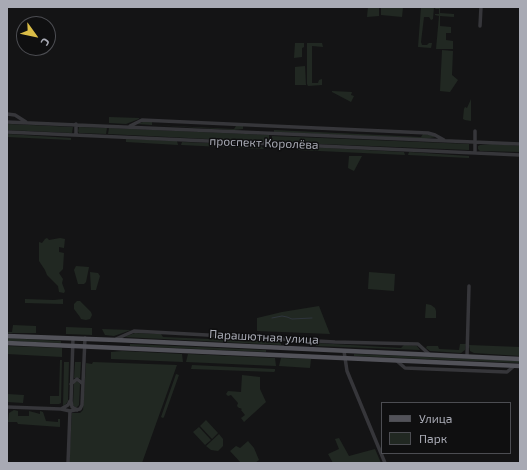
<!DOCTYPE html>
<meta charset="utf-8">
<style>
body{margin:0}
#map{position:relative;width:527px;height:470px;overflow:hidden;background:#141415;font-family:"Exo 2",sans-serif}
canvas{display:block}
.frame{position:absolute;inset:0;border:8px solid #a8aab4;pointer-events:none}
.legend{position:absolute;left:381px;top:402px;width:130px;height:52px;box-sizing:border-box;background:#0f0f10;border:1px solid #4c4d52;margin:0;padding:5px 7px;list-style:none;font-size:12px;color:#a8aab4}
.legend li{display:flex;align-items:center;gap:8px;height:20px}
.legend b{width:20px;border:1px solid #4c4d52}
.north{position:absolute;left:16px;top:16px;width:40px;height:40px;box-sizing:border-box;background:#0f0f10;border:1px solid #4c4d52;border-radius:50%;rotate:123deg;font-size:11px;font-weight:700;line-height:16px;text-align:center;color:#a8aab4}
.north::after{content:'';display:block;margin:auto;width:14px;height:18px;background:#dabd47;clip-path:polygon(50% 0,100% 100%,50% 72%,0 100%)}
</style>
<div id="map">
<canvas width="527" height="470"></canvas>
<div class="frame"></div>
<ul class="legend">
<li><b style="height:5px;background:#525259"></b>Улица</li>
<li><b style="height:11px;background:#212822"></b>Парк</li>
</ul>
<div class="north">С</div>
</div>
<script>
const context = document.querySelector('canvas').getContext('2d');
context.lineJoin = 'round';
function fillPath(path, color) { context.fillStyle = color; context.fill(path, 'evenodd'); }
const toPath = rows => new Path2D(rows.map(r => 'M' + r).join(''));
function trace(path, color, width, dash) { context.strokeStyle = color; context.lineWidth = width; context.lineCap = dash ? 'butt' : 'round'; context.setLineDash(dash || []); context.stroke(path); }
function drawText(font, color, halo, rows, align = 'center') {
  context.font = font + ' "Exo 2",sans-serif'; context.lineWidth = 3; context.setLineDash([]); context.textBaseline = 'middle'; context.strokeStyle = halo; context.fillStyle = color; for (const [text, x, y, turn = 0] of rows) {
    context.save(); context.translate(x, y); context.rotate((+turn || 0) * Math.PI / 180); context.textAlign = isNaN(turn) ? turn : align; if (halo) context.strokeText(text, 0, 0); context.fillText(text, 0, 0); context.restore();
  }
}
const green = toPath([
 [368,7,379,7,379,16,367,17],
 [381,7,403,7,402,17,381,15],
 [421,7,434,7,433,19,431,20,429,17,424,17,421,42,422,45,427,45,429,43,432,43,431,48,418,47],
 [436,7,440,7,440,13,454,14,454,17,440,16,440,26,451,27,451,33,446,33,446,40,453,41,453,49,436,49,439,16,435,15,435,14,439,14,439,9,435,9],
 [295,43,304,43,304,47,302,48,302,57,294,58],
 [307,43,322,43,323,47,312,46,312,83,318,83,319,80,322,79,322,85,308,86,307,84],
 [442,50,453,51,452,75,458,80,450,92,440,91],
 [305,66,306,85,295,85,295,67],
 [332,91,352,92,351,95,354,96,351,102,332,92],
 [471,99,471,121,465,120,463,119,464,109,465,107,467,108],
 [109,117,139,118,139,119,126,124,109,123],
 [143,122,152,122,152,125,234,129,236,126,243,126,243,129,234,130,136,124],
 [7,124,73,127,72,133,7,130],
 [79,127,107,128,106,134,79,133,78,131],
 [109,128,269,135,269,142,108,134],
 [274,130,421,137,423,134,430,135,436,137,425,139,274,132],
 [7,134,71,138,71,140,7,137],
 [272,136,469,144,469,150,272,142],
 [126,139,177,141,178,145,126,142],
 [182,142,260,145,264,149,181,145],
 [493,144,520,146,520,152,480,151,478,149,478,146,480,145],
 [308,147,404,152,405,155,298,150,298,148],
 [409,152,469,156,469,158,408,155],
 [349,156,362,156,354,171,348,168],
 [47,238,49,240,60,238,65,239,64,248,59,247,59,252,64,253,63,269,59,273,63,279,62,283,65,291,64,293,59,292,58,286,47,275,45,270,39,261,39,242,42,243,45,239],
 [76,266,89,267,86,282,84,284,78,284,74,270],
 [90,272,98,273,100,276,96,290,91,290],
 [369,272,395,274,394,291,368,289],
 [25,299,54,300,63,299,63,304,25,303],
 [77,301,80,301,91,312,92,315,90,319,86,320,81,319,80,317,74,309,74,304],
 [426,304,431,305,435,308,436,311,436,318,425,318],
 [319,306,330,334,257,331,257,318,282,312],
 [13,325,36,326,36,333,7,333,7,332,12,332],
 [66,327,92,328,92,335,66,334],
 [102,329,131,330,114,336,105,335],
 [135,333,161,334,163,337,281,342,281,345,124,337],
 [7,338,61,341,61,343,7,341],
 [316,343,401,348,404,345,417,346,420,350,316,346],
 [130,344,266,350,266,352,130,346],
 [460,344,466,344,465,350,461,353,430,351,426,348,427,346,438,346,439,349,459,350],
 [469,345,520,347,520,356,474,353,470,351],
 [7,346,62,348,62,357,7,354],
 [122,351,182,354,183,362,111,359,111,352],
 [188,354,275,358,276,366,186,362],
 [354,354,520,361,520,363,354,356],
 [281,358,311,359,310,368,279,366],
 [60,360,62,360,61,403,59,404,50,404,50,396,59,396],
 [64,362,69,362,68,401,66,404,63,406],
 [75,362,81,362,80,378,74,378],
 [93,362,177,365,142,463,69,463,72,413,80,413,83,410,86,363,92,364],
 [192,365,275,369,275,371,274,372,191,369],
 [176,374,179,375,164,417,163,418,161,417],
 [242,375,260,377,260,389,266,402,244,422,241,418,245,415,241,410,242,409,240,408,239,408,237,406,238,403,231,395,228,396,226,394,228,391,241,392],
 [77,381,80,384,79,405,76,408,73,405,74,383],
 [7,394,24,395,23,403,7,402],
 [14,410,18,411,18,416,29,416,29,411,40,414,40,411,43,412,46,421,58,422,58,419,60,419,60,427,18,424,17,422,8,422,9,413],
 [206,420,218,433,212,439,200,426],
 [199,427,211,440,205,445,193,432],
 [219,434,223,439,223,446,218,451,211,450,206,446],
 [339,438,349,456,375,449,381,463,333,463,328,454,339,449,335,439],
 [248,441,254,448,259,460,255,463,241,463,230,451,236,446,240,448]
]);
const stream = toPath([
 [272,318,282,316,287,317,292,319,312,318]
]);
const minor = toPath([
 [480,26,481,7],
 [7,114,15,115,26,122],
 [7,122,520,144],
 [130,126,142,120,272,126,428,133,435,135,444,140],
 [7,132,520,155],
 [76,135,76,124],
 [475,153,475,131],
 [73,338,71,401,72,407,77,410],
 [116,339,134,331,335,342,418,344,429,354],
 [344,351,347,371,385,463],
 [467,356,469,286],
 [397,361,405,368,507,372,514,366],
 [71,384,77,379,83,384],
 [7,407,61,409,70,411,80,409,82,405,85,338],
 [61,409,68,405,70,401],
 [68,463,70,411]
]);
const major = toPath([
 [7,336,116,340,520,359],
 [7,343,520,366]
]);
const streetNames = [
 ["проспект Королёва",264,143,2],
 ["Парашютная улица",264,337,3]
];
fillPath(green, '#212822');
trace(stream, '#2f353d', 1);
trace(minor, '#36363a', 3.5);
trace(major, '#525259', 4.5);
drawText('12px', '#a8aab4', '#0f0f10', streetNames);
</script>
